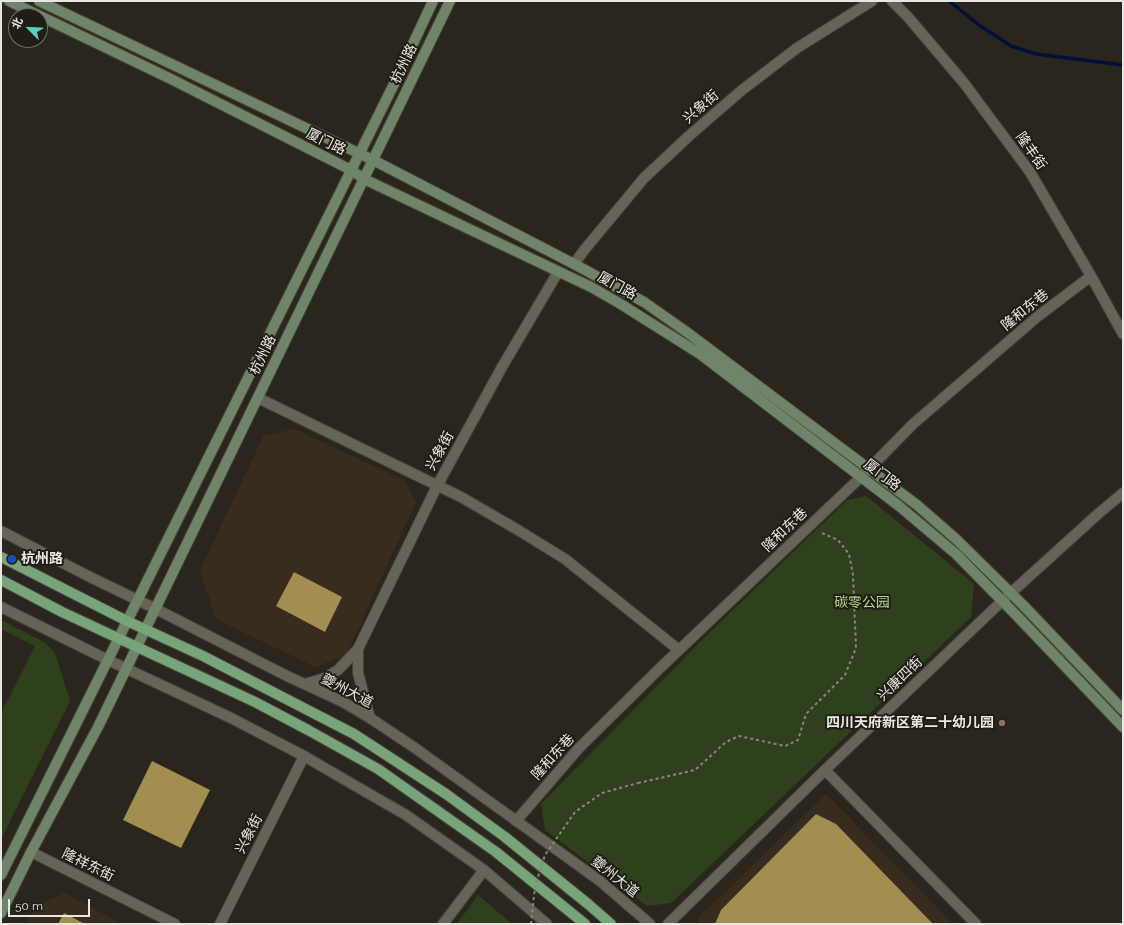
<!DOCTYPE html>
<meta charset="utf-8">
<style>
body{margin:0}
#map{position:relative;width:1124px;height:925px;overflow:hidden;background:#2a261d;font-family:Raleway,"Noto Sans SC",sans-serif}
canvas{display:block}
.frame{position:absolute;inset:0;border:2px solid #e9e7e1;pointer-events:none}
.north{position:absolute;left:8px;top:8px;width:40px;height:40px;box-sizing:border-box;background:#201d14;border:1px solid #706e66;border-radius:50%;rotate:294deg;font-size:11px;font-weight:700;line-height:16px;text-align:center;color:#e9e7e1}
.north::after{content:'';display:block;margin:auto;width:14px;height:18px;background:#5acebc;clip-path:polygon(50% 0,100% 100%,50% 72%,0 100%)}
.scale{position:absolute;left:8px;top:899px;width:82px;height:18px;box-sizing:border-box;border:2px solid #e9e7e1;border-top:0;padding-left:5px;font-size:12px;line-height:14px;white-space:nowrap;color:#e9e7e1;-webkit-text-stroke:3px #201d14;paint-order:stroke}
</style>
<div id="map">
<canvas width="1124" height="925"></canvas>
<div class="frame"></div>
<div class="north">北</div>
<div class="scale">50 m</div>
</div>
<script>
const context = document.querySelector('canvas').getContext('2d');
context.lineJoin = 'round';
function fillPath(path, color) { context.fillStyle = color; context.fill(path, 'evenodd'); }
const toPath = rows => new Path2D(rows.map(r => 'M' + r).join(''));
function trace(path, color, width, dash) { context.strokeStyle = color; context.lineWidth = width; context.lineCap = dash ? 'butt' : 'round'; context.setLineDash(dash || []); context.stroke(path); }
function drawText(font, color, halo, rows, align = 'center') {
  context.font = font + ' Raleway,"Noto Sans SC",sans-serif'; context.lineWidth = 4; context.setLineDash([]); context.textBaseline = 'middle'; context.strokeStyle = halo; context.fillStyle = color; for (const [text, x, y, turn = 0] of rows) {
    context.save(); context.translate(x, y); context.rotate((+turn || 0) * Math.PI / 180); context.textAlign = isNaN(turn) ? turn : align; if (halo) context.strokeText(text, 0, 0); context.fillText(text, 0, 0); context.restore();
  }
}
const commercial = toPath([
 [295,429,404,480,416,502,346,655,315,667,216,619,200,570,264,435],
 [826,794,953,924,698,924,698,918],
 [65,893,122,924,26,924,36,905]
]);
const green = toPath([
 [866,496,974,584,971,617,671,903,647,906,545,830,541,804,701,641,847,500],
 [1,620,44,642,55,653,70,701,1,839,1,713,35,646,1,629],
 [478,895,512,924,457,924]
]);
const stream = toPath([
 [949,1,979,25,1011,46,1036,54,1123,65]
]);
const building = toPath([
 [294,572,342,597,325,632,276,606],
 [152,761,210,790,181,848,123,820],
 [816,814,836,824,933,924,715,924,721,910],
 [64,913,85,924,58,924]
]);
const path = toPath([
 [638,783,695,770,726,742,739,736,785,746,798,740,806,714,845,675,856,648,853,575,849,554,838,540,822,533]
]);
const minor = toPath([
 [892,1,908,17,964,83,1030,172,1091,276,1123,334],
 [574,264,585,249,644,178,690,135,742,90,797,48,872,1],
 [258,398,461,497,518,530,565,559,679,650],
 [358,649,437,486,502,367,558,272],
 [305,684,325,678,338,670,358,649,358,673,370,718],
 [825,770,976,924],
 [516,821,579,748,658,670,861,477,913,424,1037,317,1091,276],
 [31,852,175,924],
 [220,924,304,756],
 [443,924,484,870],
 [668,924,825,770,1002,601,1099,513,1123,493]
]);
const tertiary = toPath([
 [1,531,88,576,156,609,287,676,343,702,370,718,415,748,600,881,650,924],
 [1,607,108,660,231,718,304,756,366,792,406,815,484,870,547,924]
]);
const secondary = toPath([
 [9,1,171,79,351,170,364,179,591,287,619,303,700,354,899,506,956,554,1017,616,1123,727],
 [39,1,373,160,574,264,644,302,688,333,917,505,956,539,1023,605,1123,710],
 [1,875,397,78,433,1],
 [1,913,31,852,98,727,450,1]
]);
const primary = toPath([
 [1,557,127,621,203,656,354,734,446,794,505,837,588,904,611,924],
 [1,580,62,612,255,702,308,730,378,769,496,852,585,924]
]);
const pathBridge = toPath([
 [531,924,534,895,537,880,545,855,575,812,602,793,638,783]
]);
const markers = [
 [12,559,5,"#1a4fb4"],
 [1002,723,4,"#8d6e63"]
];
const streetNames = [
 ["杭州路",404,64,-64],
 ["兴象街",701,107,-41],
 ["厦门路",326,142,26],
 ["隆丰街",1031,151,55],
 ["厦门路",617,286,29],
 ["隆和东巷",1025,310,-39],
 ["杭州路",263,355,-64],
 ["兴象街",440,451,-61],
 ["厦门路",882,475,37],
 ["隆和东巷",785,530,-44],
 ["兴康四街",900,679,-44],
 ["夔州大道",347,691,28],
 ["隆和东巷",553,757,-48],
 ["兴象街",249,834,-63],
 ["隆祥东街",88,865,26],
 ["夔州大道",615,877,39]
];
const poiNames = [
 ["杭州路",21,559],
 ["四川天府新区第二十幼儿园",994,723,"right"]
];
const parkNames = [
 ["碳零公园",862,603]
];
fillPath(commercial, '#372c1d');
fillPath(green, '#2f411c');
trace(stream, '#001039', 3.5);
fillPath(building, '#a18e50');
trace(minor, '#46433b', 12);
trace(tertiary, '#46433b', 12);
trace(secondary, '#46433b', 12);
trace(primary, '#46433b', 12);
trace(path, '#8a8780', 2, [3, 3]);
trace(minor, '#666358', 10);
trace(tertiary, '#666358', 10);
trace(secondary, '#6f8468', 10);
trace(primary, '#77a478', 10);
trace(pathBridge, '#8a8780', 2, [3, 3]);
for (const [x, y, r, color] of markers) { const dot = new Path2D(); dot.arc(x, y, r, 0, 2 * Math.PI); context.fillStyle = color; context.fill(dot); trace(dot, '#201d14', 1.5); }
drawText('14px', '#e9e7e1', '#201d14', streetNames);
drawText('bold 14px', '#e9e7e1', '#201d14', poiNames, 'left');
drawText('14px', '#afd888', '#201d14', parkNames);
</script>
